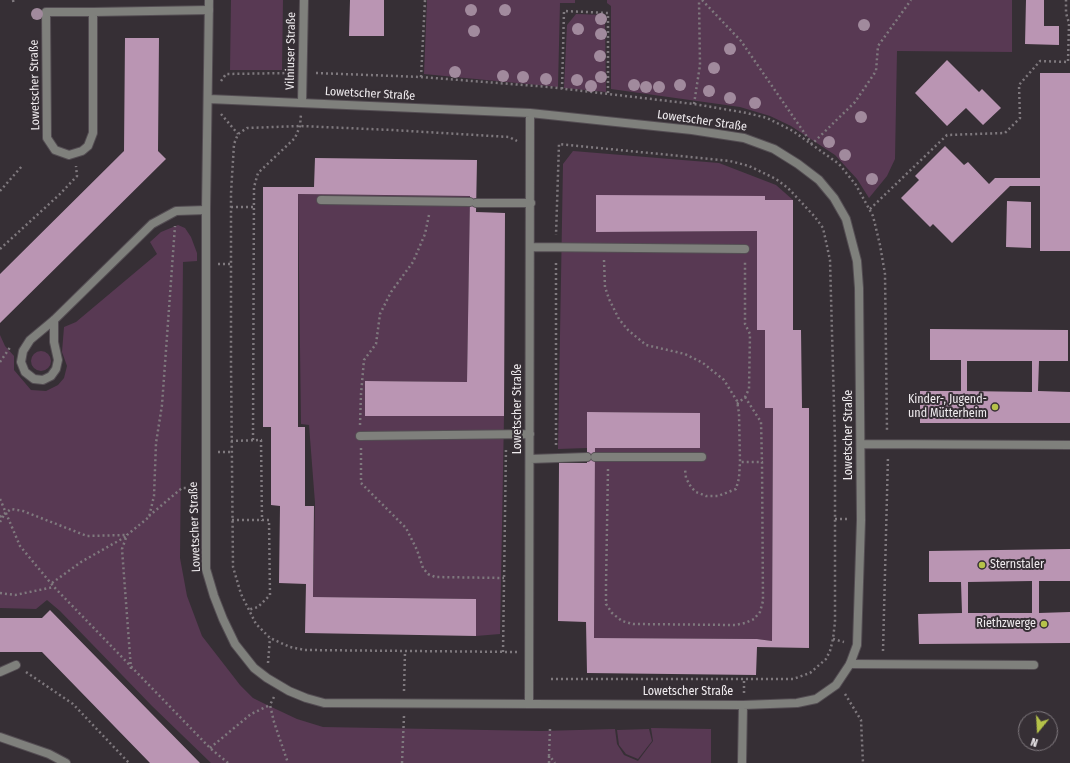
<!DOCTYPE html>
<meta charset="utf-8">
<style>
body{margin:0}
#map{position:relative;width:1070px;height:763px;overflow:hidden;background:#362f35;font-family:"Fira Sans Condensed",sans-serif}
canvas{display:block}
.north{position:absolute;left:1018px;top:711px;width:40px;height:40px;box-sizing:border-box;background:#362f35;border:1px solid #807a7f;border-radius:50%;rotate:198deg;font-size:11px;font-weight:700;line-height:16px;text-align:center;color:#efebee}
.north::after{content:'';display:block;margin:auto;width:14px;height:18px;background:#b5c249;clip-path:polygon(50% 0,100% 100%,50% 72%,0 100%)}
</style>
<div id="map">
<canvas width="1070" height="763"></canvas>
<div class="north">N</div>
</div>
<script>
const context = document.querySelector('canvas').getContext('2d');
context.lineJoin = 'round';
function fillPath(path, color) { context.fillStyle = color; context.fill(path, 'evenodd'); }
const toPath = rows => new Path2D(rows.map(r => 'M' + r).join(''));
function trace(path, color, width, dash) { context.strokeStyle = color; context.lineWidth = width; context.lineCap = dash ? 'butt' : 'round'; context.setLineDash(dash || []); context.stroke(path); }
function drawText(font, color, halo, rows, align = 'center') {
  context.font = font + ' "Fira Sans Condensed",sans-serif'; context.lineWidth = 4; context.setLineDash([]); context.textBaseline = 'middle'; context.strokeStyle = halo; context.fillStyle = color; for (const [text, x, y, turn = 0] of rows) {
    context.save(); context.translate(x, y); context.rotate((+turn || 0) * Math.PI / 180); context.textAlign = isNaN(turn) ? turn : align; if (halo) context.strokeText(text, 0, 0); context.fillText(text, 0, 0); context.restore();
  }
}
const green = toPath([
 [231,0,283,0,282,70,230,70],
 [427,0,575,0,575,3,560,3,558,87,424,74],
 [607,0,1012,0,1012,52,897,51,895,159,887,176,869,198,857,179,835,155,791,126,770,116,740,107,611,89,611,6,607,3],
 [576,14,605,15,606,92,564,88,567,25],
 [573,151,719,163,776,185,793,200,765,200,765,196,596,196,596,232,757,231,757,330,765,330,765,408,773,408,772,641,757,639,594,638,595,448,699,448,699,413,588,412,587,448,558,449,563,164],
 [298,194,470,196,467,382,365,381,365,416,504,416,500,634,476,636,476,599,313,597,315,503,309,425,301,424],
 [178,225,185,228,191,237,197,253,197,261,183,262,180,558,187,596,202,636,240,685,253,698,263,703,297,719,323,727,541,731,615,729,617,744,624,755,638,761,653,741,651,728,711,729,711,763,211,763,152,706,60,611,47,600,36,609,0,608,0,335,5,346,14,356,14,370,31,390,46,391,58,385,64,378,67,366,62,352,64,327,76,322,157,254,150,242,161,232],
 '31 361a10 10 0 1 1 20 0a10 10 0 1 1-20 0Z',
 [649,729,652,741,638,759,626,754,619,745,617,730]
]);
const building = toPath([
 [350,0,384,0,384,36,349,36],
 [1026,0,1044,0,1044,26,1059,26,1059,45,1025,44],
 [125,38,159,38,158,151,166,159,0,323,0,274,124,151],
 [947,60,979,92,982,89,1001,108,983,125,966,108,947,126,915,93],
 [1040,73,1070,73,1070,251,1040,251,1040,186,1010,186,952,243,933,224,930,227,901,198,919,180,915,176,945,146,964,165,968,162,989,184,995,178,1040,178],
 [315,158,477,160,476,212,505,213,504,416,365,416,365,381,467,382,470,196,298,194,298,427,305,427,305,506,314,506,313,597,476,599,476,636,305,633,306,584,279,583,280,506,271,505,271,427,263,427,263,187,314,187],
 [596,195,765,196,765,200,793,200,793,330,801,330,802,408,809,408,809,648,757,647,756,675,587,673,586,622,558,621,559,463,587,463,587,412,700,413,700,448,595,448,594,638,757,639,772,641,773,408,765,408,765,330,757,330,757,231,596,232],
 [1007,201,1031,202,1031,248,1006,247],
 [930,329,1068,330,1068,361,1039,361,1038,391,1070,392,1070,423,920,423,920,391,961,391,961,360,930,360],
 [967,361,1032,361,1032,392,967,391],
 [1070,549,1070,581,1039,581,1039,613,1070,612,1070,643,919,644,918,614,962,613,961,582,929,582,929,551],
 [1032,581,1032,613,968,613,968,582],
 [50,610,200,763,150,763,42,652,0,652,0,618,42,618]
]);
const path = toPath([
 [13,0,14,5],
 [702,0,741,41,812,144,855,102,876,71,878,46,911,0],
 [316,73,421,77,549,87,694,104,747,113,767,118,793,131,839,164,856,185,873,216,880,245,885,274,887,431],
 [421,77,425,0],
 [221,81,226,74,291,73],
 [562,89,564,11,608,13,608,94],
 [694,104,700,65,699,0],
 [221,114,238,134],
 [0,191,22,166],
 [231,207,254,207],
 [870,209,947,135,1005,133,1020,118,1019,85,1040,61,1068,62,1069,23,1066,13,1066,0],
 [0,249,60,194,77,176,76,166],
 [604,260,605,287,609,299,619,319,628,330,646,345,685,354,703,363,724,380,737,401,739,413,740,462,739,478,736,489,718,496,706,496,696,492,691,487,686,478,685,469],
 [218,264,231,264],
 [0,362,11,346],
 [745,397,761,422,762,462],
 [737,404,745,397,749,389,750,334,745,324,745,262],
 [360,425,361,394,364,360,376,344,380,314,391,292,413,262,425,234,429,215],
 [253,440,254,187,258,173,295,138,300,126,301,114],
 [231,441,261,440,262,520,269,520,270,595,258,607,248,610],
 [556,445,556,260],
 [361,448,361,483,406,528,417,550,423,568,428,574,435,577,504,578],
 [218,452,231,452],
 [608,469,606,585,606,604,612,613,622,621,633,624,735,625,745,623,754,619,760,612,763,601,762,462,740,462],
 [0,499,20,546,54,587,210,748,228,763],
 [149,516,182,488,193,488],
 [0,517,11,509,23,511,87,536,127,535],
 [835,519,848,519],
 [232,520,262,520],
 [0,522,4,515],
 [52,583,81,562,127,536],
 [0,593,15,595,54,587],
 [833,639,844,642],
 [883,651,888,456],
 [503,652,506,447],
 [517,652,305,650,290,647,270,638,256,624,241,594,233,567,231,364,231,193,234,144,238,134,247,128,300,126,392,130,509,137,517,141],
 [268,663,270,638],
 [131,669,122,549,127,535,149,517,154,496,156,443,162,405,175,226],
 [26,672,73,704,129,763],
 [551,679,793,679,810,673,826,659,830,651,833,639,835,622,835,441,830,260,823,228,815,217,788,188,776,179,749,166,730,161,559,144,556,235],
 [404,691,405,652],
 [744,693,744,679],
 [845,694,861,720,863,763],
 [274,697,270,705,274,722,288,763],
 [550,729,549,755,555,763],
 [210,748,251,714,270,705],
 [402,763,404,716],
 [549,763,549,755]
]);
const lane = toPath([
 [93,12,46,12,47,138,55,150,69,155,82,151,88,146,93,133,93,12,209,10],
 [302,103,304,0],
 [54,320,54,342,58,360,56,369,51,376,43,380,34,379,25,372,21,362,23,351,30,340,54,320,152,224,176,211,206,210],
 [850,664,1034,665]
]);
const street = toPath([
 [209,99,530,113,692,130,744,138,774,149,798,164,819,180,834,198,846,219,857,261,859,288,861,520,857,645,850,664,836,685,816,699,797,703,743,705,324,703,306,698,289,691,267,678,254,668,235,644,223,619,214,596,206,569,206,210,209,0],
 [321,200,470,202],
 [476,203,531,203],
 [530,247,745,249],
 [360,436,530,434],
 [861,444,1070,445],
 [595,457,702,457],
 [530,459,587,457],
 [0,672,16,665],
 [529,704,530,113],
 [0,737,49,754,66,763],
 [742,763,743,705]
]);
const trees = [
 [471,10],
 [505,10],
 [37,14],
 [601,19],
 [864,25],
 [578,29],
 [474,31],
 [601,34],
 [730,49],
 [600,56],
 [714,68],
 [455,72],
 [503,76],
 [523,77],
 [601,77],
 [546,79],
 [577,80],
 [634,85],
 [680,85],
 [591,86],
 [646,87],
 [659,87],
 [709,91],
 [730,98],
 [755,103],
 [861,117],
 [829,142],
 [845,155],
 [872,179]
];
const markers = [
 [995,407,4,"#b5c249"],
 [982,565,4,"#b5c249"],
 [1044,624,4,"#b5c249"]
];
const streetNames = [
 ["Vilniuser Straße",291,51,-89],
 ["Lowetscher Straße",35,85,-91],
 ["Lowetscher Straße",370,94,3],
 ["Lowetscher Straße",702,121,8],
 ["Lowetscher Straße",518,409,-90],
 ["Lowetscher Straße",849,435,-90],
 ["Lowetscher Straße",195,527,-92],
 ["Lowetscher Straße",688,692]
];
const poiNames = [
 ["Kinder-, Jugend-",987,400],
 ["und Mütterheim",987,414],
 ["Sternstaler",990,565,"left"],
 ["Riethzwerge",1036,624]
];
fillPath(green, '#583953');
fillPath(building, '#ba95b3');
trace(lane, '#544d53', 10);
trace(street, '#544d53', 10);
trace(path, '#7f797e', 2.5, [2, 3]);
trace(lane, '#7f807c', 8);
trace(street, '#7f807c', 8);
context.fillStyle = '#a18a9d';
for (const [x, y] of trees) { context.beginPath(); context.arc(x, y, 6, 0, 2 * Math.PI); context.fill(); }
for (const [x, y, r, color] of markers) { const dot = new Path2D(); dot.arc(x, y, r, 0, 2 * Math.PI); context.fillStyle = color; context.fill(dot); trace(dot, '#362f35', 1.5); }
drawText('12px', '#efebee', '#362f35', streetNames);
drawText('12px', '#efebee', '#362f35', poiNames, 'right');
</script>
